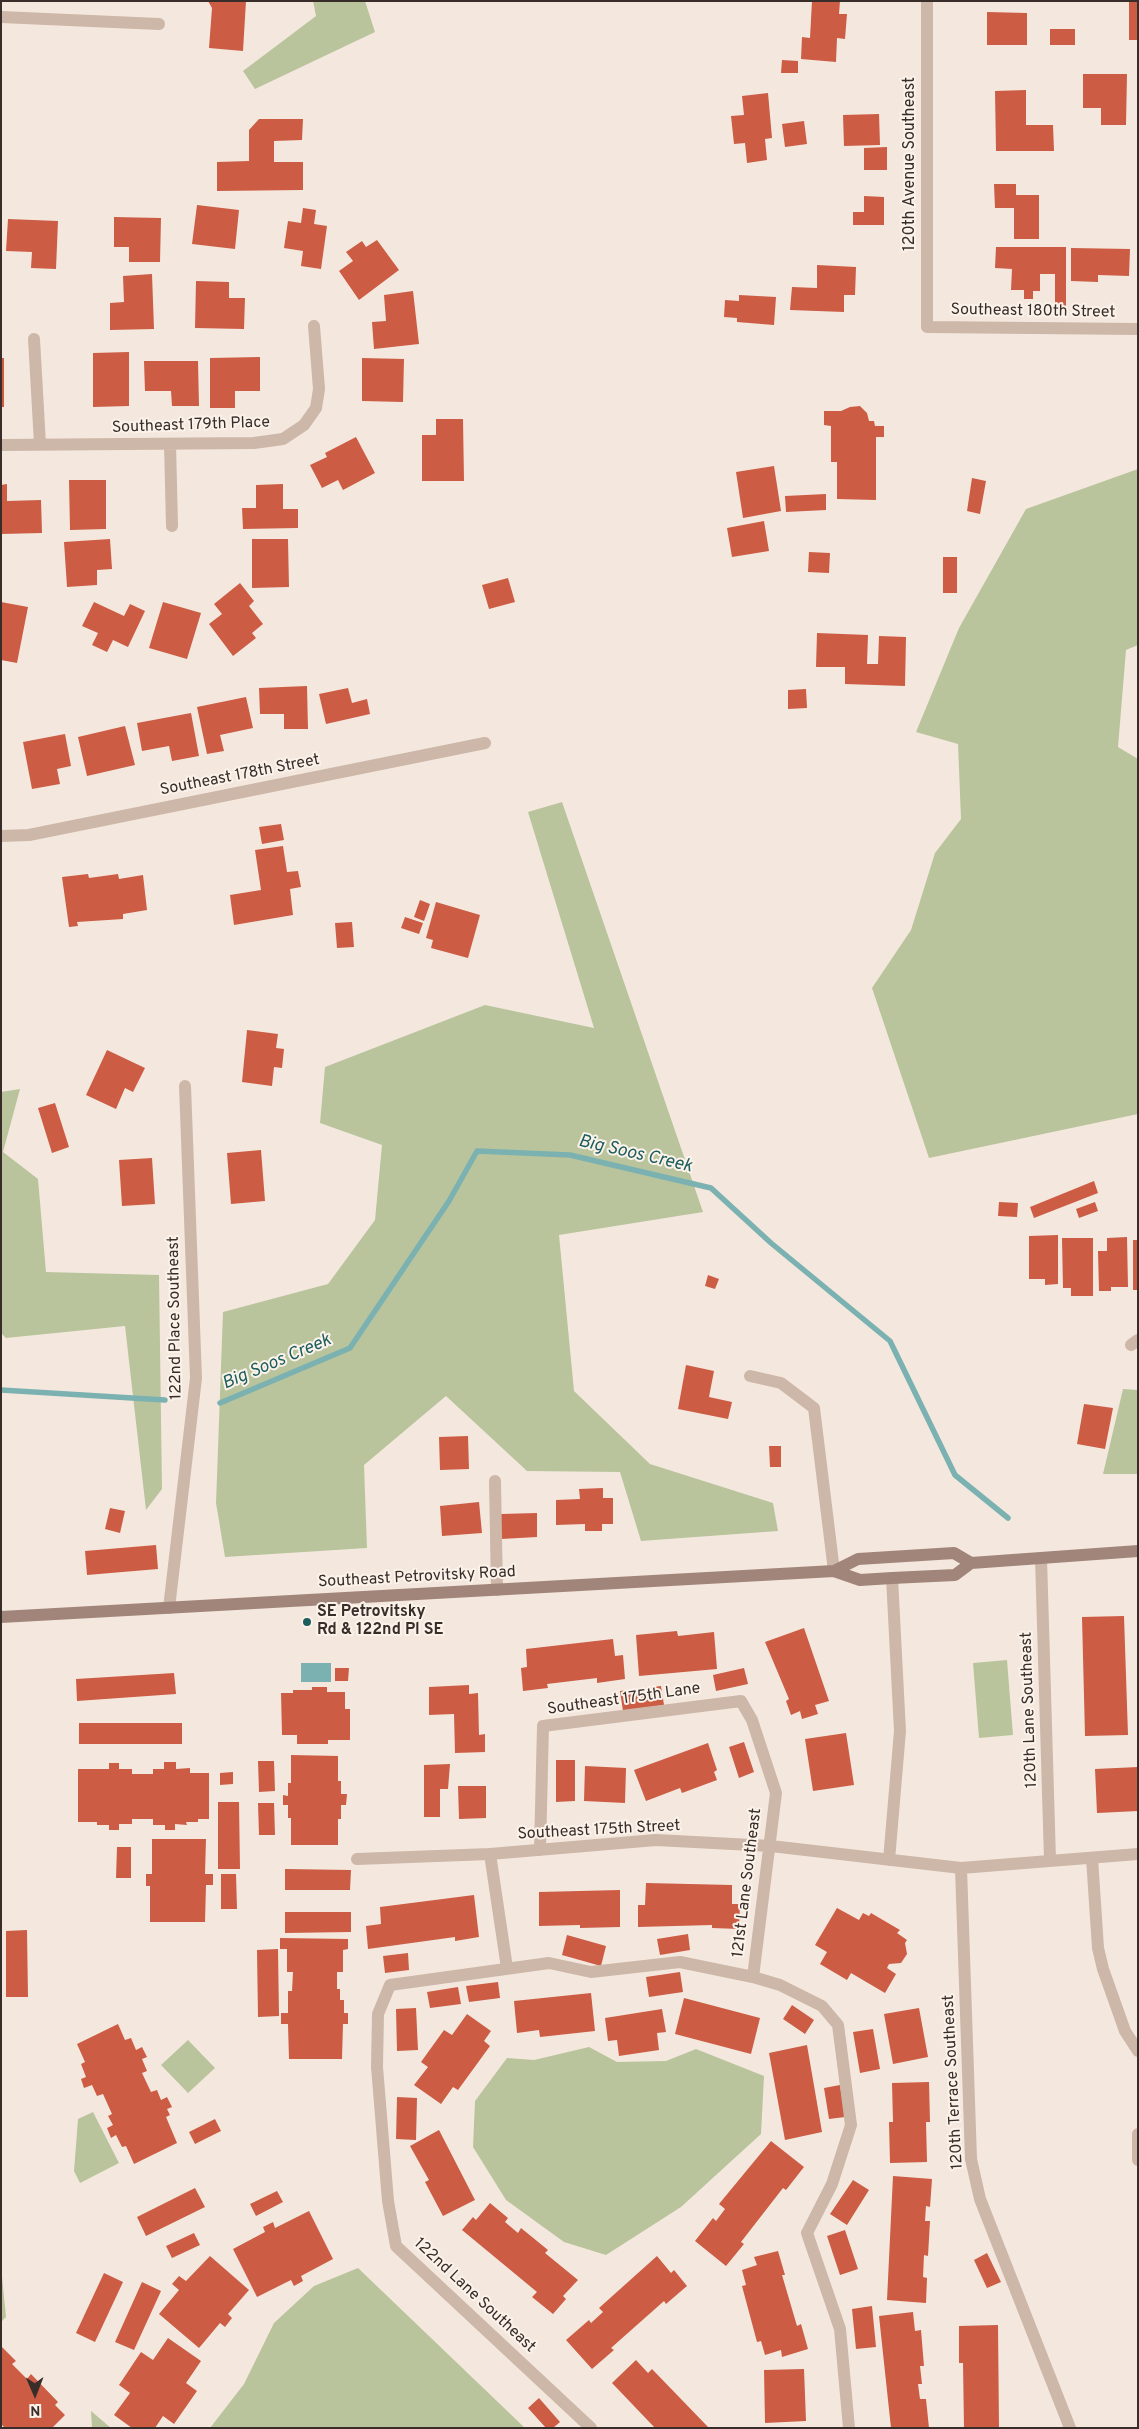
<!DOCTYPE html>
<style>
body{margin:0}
#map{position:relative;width:1139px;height:2429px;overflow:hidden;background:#f4e8de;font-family:Overpass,sans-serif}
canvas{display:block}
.frame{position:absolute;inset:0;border:2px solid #392d29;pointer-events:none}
.north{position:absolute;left:10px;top:2369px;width:50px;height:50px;-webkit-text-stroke:4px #fbf2ea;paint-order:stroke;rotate:179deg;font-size:14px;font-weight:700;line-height:20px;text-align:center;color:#392d29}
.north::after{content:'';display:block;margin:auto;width:18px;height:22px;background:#392d29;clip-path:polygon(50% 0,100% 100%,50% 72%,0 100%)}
</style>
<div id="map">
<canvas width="1139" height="2429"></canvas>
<div class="frame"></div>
<div class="north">N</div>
</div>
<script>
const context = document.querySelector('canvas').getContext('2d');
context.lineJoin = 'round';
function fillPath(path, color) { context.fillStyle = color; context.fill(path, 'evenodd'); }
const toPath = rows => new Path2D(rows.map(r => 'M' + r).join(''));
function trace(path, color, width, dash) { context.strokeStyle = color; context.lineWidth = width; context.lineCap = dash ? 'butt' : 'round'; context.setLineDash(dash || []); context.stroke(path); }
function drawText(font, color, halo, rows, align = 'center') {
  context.font = font + ' Overpass,sans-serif'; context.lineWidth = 4; context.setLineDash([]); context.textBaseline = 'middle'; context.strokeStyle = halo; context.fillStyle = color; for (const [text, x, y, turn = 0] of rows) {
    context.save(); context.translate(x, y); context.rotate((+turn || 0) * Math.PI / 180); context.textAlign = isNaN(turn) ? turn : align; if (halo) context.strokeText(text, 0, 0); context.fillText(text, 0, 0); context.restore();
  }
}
const green = toPath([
 [313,1,365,1,375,32,255,89,243,71,316,16],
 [1138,469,1138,645,1126,650,1118,747,1138,759,1138,1114,929,1158,872,988,911,930,935,853,961,819,958,744,916,732,959,628,1026,509],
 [562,802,703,1212,559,1235,574,1391,650,1464,773,1503,778,1531,641,1541,620,1472,527,1471,446,1396,364,1465,367,1548,225,1557,216,1503,223,1312,328,1284,375,1220,382,1145,320,1123,325,1067,485,1005,594,1028,528,812],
 [20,1089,3,1152,38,1179,46,1272,159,1275,162,1489,146,1510,125,1326,6,1338,1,1333,1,1092],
 [1123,1389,1138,1390,1138,1474,1103,1474],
 [1007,1660,1013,1735,979,1738,973,1663],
 [188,2040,215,2068,188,2093,161,2065],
 [589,2047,617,2062,666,2061,696,2049,764,2076,761,2134,681,2207,606,2255,564,2242,506,2200,473,2147,475,2101,507,2058,534,2060],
 [93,2112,119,2163,80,2183,74,2171,78,2119],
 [1,2266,6,2317,1,2322],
 [358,2268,525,2428,210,2428,244,2384,274,2323,314,2286],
 [91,2411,111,2428,92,2428]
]);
const water = toPath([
 [301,1663,331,1663,331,1682,301,1682]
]);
const stream = toPath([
 [1,1390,165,1400],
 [220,1403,350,1348,449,1201,477,1151,570,1155,711,1188,771,1243,890,1341,955,1475,1008,1518]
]);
const building = toPath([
 [208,1,246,1,243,51,209,48,212,8],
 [812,1,840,1,839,14,847,14,845,39,837,38,836,62,801,59,802,37,810,38],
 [1129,2,1138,2,1138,40,1129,40],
 [987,12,1027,13,1027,45,987,45],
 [1050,29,1075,29,1075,45,1050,45],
 [782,60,798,61,798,73,781,73],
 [1083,74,1127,74,1126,125,1101,125,1101,108,1083,108],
 [1026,90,1026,125,1053,125,1054,151,996,151,995,91],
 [768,93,772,138,765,139,767,160,747,163,745,143,734,144,731,116,744,115,742,96],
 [879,114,880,145,844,146,843,115],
 [259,119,303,119,302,140,274,141,274,162,303,162,303,190,217,191,217,162,249,161,249,130],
 [804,121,807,144,785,147,782,124],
 [887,147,887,170,864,170,864,148],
 [994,184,1016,184,1016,195,1039,195,1039,239,1014,239,1014,208,995,208],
 [864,196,884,197,884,225,853,225,853,212,864,212],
 [197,205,239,210,235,249,192,244],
 [303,208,316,210,314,224,327,226,321,269,301,266,303,251,284,248,288,221,301,223],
 [114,217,161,218,160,262,129,262,129,247,114,247],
 [8,219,58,221,56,269,31,268,32,252,6,251],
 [377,240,399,270,359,300,339,271,353,261,346,252,362,241,366,247],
 [996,247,1066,247,1066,311,1055,311,1055,274,1040,274,1040,291,1033,291,1033,299,1024,299,1024,290,1011,290,1012,269,995,268],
 [1071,248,1130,249,1129,276,1098,275,1098,282,1071,281],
 [817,265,856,267,855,295,844,295,844,312,790,310,792,287,817,288],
 [152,274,154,329,110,330,110,303,124,302,123,276],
 [196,281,229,282,229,298,245,298,244,329,195,328],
 [413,291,419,344,374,349,372,322,386,321,384,295],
 [739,295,776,297,774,325,737,322,737,318,724,317,725,300,739,301],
 [129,352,129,406,93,407,93,353],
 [260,357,260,391,235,391,235,408,210,408,210,358],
 [1,358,4,358,4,407,1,407],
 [362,358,404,359,403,402,362,401],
 [144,361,198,361,199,406,172,406,171,391,145,391],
 [860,406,867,413,869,421,874,421,875,426,884,426,884,437,876,437,876,500,837,499,837,462,831,462,831,426,824,425,824,411,841,411,850,407],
 [436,419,463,419,464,481,422,481,422,435,436,435],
 [356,437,375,473,343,490,338,480,322,488,310,465,327,457,325,453],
 [774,466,781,511,743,518,736,472],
 [972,478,986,481,980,514,967,511],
 [69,480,106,480,106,529,70,530],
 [7,484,7,501,41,500,42,533,1,534,1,485],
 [283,484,283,509,298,509,298,528,243,529,242,508,256,508,256,485],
 [826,494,826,510,786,512,785,496],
 [764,521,769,551,732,557,727,528],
 [110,539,112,569,97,570,97,585,67,587,64,542],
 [252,539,288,539,289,587,252,588],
 [809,552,830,553,829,573,808,572],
 [943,557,957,557,957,593,943,593],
 [508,578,515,602,489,609,482,585],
 [240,583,254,601,249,606,263,624,252,633,256,638,233,656,209,624,222,614,214,604],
 [1,602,28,607,17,663,1,660],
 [94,602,124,616,130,604,145,611,128,647,113,640,107,652,92,645,98,633,82,626],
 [163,602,201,613,187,659,149,648],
 [817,633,868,635,867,664,878,664,879,636,906,637,905,686,845,684,845,667,816,667],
 [307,686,308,729,284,729,284,714,260,714,259,688],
 [348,688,352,703,367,699,370,714,326,724,319,694],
 [806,689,807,708,788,709,788,690],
 [246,697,253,728,220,735,224,751,207,754,197,707],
 [191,713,199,756,172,761,169,746,142,751,137,723],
 [125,726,135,765,87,776,78,737],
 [65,734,71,766,57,769,60,784,32,789,23,742],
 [281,824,284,840,262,844,259,827],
 [283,846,287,872,298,871,301,887,290,889,293,915,234,925,230,895,261,890,255,850],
 [88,874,89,878,118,874,119,879,143,875,147,910,123,914,123,919,77,922,78,926,69,927,62,877],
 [420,900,430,904,424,921,414,917],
 [436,902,480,915,468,958,431,948,433,940,426,938],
 [405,917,423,923,419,934,401,928],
 [352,922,354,947,337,948,335,923],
 [247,1030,278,1034,276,1048,284,1049,282,1068,274,1067,272,1086,242,1082],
 [107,1050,145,1068,133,1092,125,1088,116,1109,86,1095],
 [55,1103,69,1147,52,1153,38,1108],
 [261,1150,265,1201,231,1204,227,1153],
 [152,1158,155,1204,122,1206,119,1160],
 [1094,1181,1098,1193,1034,1218,1030,1207],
 [999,1202,1018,1203,1017,1217,998,1216],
 [1095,1202,1098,1211,1079,1218,1076,1209],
 [1058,1235,1058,1284,1045,1285,1045,1279,1029,1279,1029,1236],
 [1127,1237,1128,1287,1111,1287,1111,1291,1099,1291,1098,1251,1107,1251,1107,1238],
 [1062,1238,1093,1238,1093,1296,1071,1296,1071,1288,1063,1288],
 [1133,1240,1138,1240,1138,1290,1133,1290],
 [708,1275,719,1279,715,1289,705,1286],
 [686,1365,714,1371,709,1397,732,1402,728,1419,678,1409],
 [1084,1404,1113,1408,1105,1449,1077,1444],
 [468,1436,469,1469,440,1470,439,1437],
 [769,1446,781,1446,781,1467,770,1467],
 [603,1488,603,1498,613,1498,613,1524,602,1524,602,1531,585,1531,585,1524,556,1525,556,1500,580,1499,579,1489],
 [479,1502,482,1533,442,1536,440,1506],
 [110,1508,125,1511,120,1533,105,1529],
 [537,1513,537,1537,501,1539,501,1514],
 [156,1545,158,1569,87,1575,85,1551],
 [1124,1616,1128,1735,1085,1736,1082,1617],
 [804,1628,829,1701,815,1705,818,1714,802,1719,800,1711,791,1715,786,1701,789,1699,765,1642],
 [677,1631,678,1636,714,1632,717,1669,639,1676,636,1635],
 [613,1639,615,1656,623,1655,625,1679,597,1683,597,1678,547,1684,548,1688,523,1691,521,1668,527,1667,526,1649],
 [335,1668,349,1668,348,1681,335,1681],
 [744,1668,748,1684,716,1691,713,1675],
 [174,1673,176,1694,77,1701,76,1679],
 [469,1685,469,1694,478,1693,479,1735,485,1734,485,1752,455,1753,454,1714,429,1715,429,1687],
 [661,1686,664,1705,623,1711,620,1691],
 [312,1687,327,1687,327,1692,345,1692,345,1709,350,1709,350,1740,328,1740,328,1744,297,1744,297,1735,282,1735,281,1693,293,1693,293,1690,312,1690],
 [79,1723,182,1723,182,1744,79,1744],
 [846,1733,854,1785,813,1791,805,1739],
 [744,1742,754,1772,739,1778,729,1747],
 [708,1743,717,1770,714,1772,717,1780,682,1793,680,1788,646,1801,634,1770],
 [291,1755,338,1756,338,1781,341,1781,341,1794,347,1794,346,1805,341,1805,341,1819,338,1819,338,1845,291,1845,291,1818,288,1818,288,1805,283,1805,283,1795,288,1796,288,1783,291,1783],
 [556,1760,575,1760,575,1801,556,1802],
 [258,1761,274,1761,275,1791,259,1792],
 [164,1762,176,1762,176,1769,190,1768,190,1773,209,1773,209,1819,198,1819,198,1822,186,1822,187,1825,175,1824,175,1830,165,1830,165,1825,153,1825,153,1819,132,1819,132,1824,119,1824,119,1830,109,1830,109,1825,97,1825,97,1822,78,1822,78,1769,109,1769,109,1763,119,1763,119,1769,132,1769,132,1774,153,1774,153,1769,164,1769],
 [450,1764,448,1789,440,1789,440,1817,424,1817,424,1765],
 [585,1766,626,1768,625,1803,584,1801],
 [1138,1767,1138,1811,1097,1813,1095,1769],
 [233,1772,233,1784,220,1785,220,1773],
 [458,1786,486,1786,486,1818,459,1819],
 [218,1802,239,1802,240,1869,218,1869],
 [258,1803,274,1803,275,1835,259,1835],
 [152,1839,206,1839,205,1874,213,1874,213,1885,206,1885,205,1922,150,1922,150,1886,146,1886,146,1874,152,1874],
 [117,1847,131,1847,131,1878,116,1878],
 [285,1869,351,1870,350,1890,285,1890],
 [221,1874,236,1874,237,1909,221,1909],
 [646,1883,732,1885,732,1904,740,1904,739,1929,712,1928,712,1925,638,1927,638,1905,645,1905],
 [620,1890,620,1927,580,1928,580,1925,539,1926,539,1892],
 [474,1895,479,1937,455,1941,455,1937,368,1949,366,1926,381,1924,380,1907],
 [837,1908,859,1920,863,1913,869,1916,871,1913,900,1930,897,1933,907,1940,905,1943,907,1954,901,1963,889,1964,887,1968,896,1974,885,1993,851,1973,847,1980,820,1964,827,1952,815,1945],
 [285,1912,351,1912,351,1932,285,1933],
 [27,1930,28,1997,6,1997,6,1931],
 [688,1934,690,1950,660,1955,657,1939],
 [567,1935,606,1946,601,1966,562,1955],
 [280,1938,348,1939,348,1949,343,1950,343,1972,337,1972,337,1989,340,1989,340,2000,344,2000,344,2013,348,2013,348,2024,343,2024,342,2059,289,2059,288,2024,281,2024,281,2013,288,2013,288,1991,292,1991,293,1972,287,1972,287,1949,280,1949],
 [278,1949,279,2016,258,2017,257,1950],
 [408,1953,409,1970,385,1973,383,1956],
 [680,1972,683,1992,649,1997,646,1977],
 [498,1982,500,1998,469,2002,466,1986],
 [458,1987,461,2004,430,2008,427,1992],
 [591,1993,595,2031,540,2037,539,2030,517,2033,514,2001],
 [684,1998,760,2018,751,2054,675,2034],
 [792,2005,814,2020,805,2034,783,2019],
 [416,2008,418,2050,397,2051,396,2009],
 [919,2008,928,2057,893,2064,884,2014],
 [662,2009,666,2032,657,2033,659,2050,619,2056,617,2040,608,2041,605,2018],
 [467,2014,491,2031,484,2041,490,2046,458,2090,453,2087,441,2104,414,2085,428,2067,421,2062,444,2030,452,2035],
 [118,2024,125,2040,131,2038,136,2050,142,2047,147,2057,142,2059,147,2071,142,2073,151,2092,157,2090,161,2100,167,2097,172,2107,167,2109,170,2115,166,2117,177,2143,134,2164,126,2146,122,2147,116,2135,111,2138,107,2128,113,2125,108,2116,112,2114,103,2094,97,2096,92,2085,84,2088,81,2079,86,2077,81,2064,85,2062,77,2044],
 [873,2029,880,2069,860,2073,853,2032],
 [807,2045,822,2132,785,2140,769,2053],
 [929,2082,930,2122,926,2122,927,2162,890,2163,889,2122,893,2122,892,2083],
 [840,2085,845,2117,829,2119,824,2088],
 [397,2097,417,2098,416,2140,396,2139],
 [215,2119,221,2131,195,2144,189,2132],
 [439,2130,475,2200,443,2216,425,2182,429,2180,410,2146],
 [771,2141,804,2167,786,2190,783,2188,741,2242,744,2244,726,2266,695,2241,713,2218,716,2221,725,2209,719,2204],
 [893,2176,932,2179,930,2207,926,2206,925,2221,930,2221,928,2256,924,2255,923,2277,927,2278,926,2303,887,2300],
 [853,2180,869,2190,847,2225,830,2214],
 [195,2188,205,2207,146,2236,137,2217],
 [277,2191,283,2202,256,2216,250,2204],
 [490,2203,508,2218,505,2222,518,2233,521,2228,548,2250,545,2253,578,2280,563,2296,566,2299,553,2314,532,2297,537,2292,462,2230,473,2217,476,2220],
 [309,2211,333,2259,301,2276,303,2281,294,2286,291,2280,257,2297,233,2249,265,2232,263,2227,273,2222,275,2228],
 [845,2230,858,2269,840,2275,827,2236],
 [194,2233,200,2245,172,2258,166,2246],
 [778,2251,785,2275,782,2275,797,2326,801,2324,808,2349,782,2357,781,2350,765,2355,761,2341,757,2342,742,2286,746,2285,742,2270,757,2265,754,2257],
 [987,2253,1001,2282,987,2288,974,2260],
 [210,2256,249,2290,228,2314,232,2318,225,2327,220,2323,199,2348,159,2314,179,2290,172,2284,179,2276,186,2281],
 [657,2256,671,2273,674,2270,687,2286,666,2304,664,2301,611,2348,614,2350,592,2369,566,2340,589,2320,591,2323,603,2312,599,2308],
 [104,2273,123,2282,95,2342,76,2333],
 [142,2282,161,2291,134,2350,115,2342],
 [872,2306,876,2347,856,2349,852,2309],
 [913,2312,915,2331,921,2330,924,2366,920,2366,922,2384,918,2384,920,2399,926,2399,929,2428,891,2428,879,2316],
 [998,2325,999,2428,964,2428,963,2363,959,2363,959,2326],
 [168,2338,201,2361,186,2383,197,2391,174,2424,163,2416,155,2428,132,2428,114,2415,130,2393,119,2385,141,2352,153,2360],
 [1,2346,16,2361,12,2364,27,2379,31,2374,58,2402,55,2405,65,2415,52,2428,5,2428,1,2424],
 [636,2360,648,2373,652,2369,709,2428,655,2428,612,2383],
 [804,2369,806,2421,765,2423,764,2370],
 [539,2398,560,2422,553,2428,546,2428,528,2408]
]);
const street = toPath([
 [927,1,927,327,1138,329],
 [1,17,159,24],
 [34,339,40,444],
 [170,444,172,526],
 [1,445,254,443,283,439,304,425,316,408,319,389,314,326],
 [1,836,29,835,485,743],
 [1131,1345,1138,1340],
 [750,1376,781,1383,814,1408,834,1571],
 [495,1481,497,1590],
 [1041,1558,1050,1860],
 [169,1608,196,1378,185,1086],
 [540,1850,543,1726,741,1701,752,1720,776,1793,753,1977,780,1985,822,2006,838,2025,851,2125,832,2184,807,2233,840,2329,849,2428],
 [490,1854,507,1968],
 [1092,1858,1098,1948,1103,1969,1125,2031,1138,2051],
 [357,1859,490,1854,656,1840,771,1846,961,1868,1138,1854],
 [889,1860,900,1731,892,1578],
 [961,1868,971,2159,980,2199,1070,2428],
 [1138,2134,1138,2160],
 [591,2428,396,2246,388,2201,377,2067,378,2014,390,1985,549,1963,591,1972,680,1962,753,1977]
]);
const secondary = toPath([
 [834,1571,858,1559,954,1553,971,1563],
 [1,1617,834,1571,860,1580,892,1578,955,1575,971,1563,1138,1551]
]);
const markers = [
 [307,1622,5,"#1c5d5d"]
];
const streetNames = [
 ["120th Avenue Southeast",911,164,-90],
 ["Southeast 180th Street",1033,312,1],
 ["Southeast 179th Place",191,426,-2],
 ["Southeast 178th Street",240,776,-11],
 ["122nd Place Southeast",176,1318,-91],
 ["Southeast Petrovitsky Road",417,1578,-3],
 ["Southeast 175th Lane",624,1700,-8],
 ["120th Lane Southeast",1030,1710,-92],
 ["Southeast 175th Street",599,1831,-3],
 ["121st Lane Southeast",748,1883,-83],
 ["120th Terrace Southeast",954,2082,-93],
 ["122nd Lane Southeast",474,2296,43]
];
const poiNames = [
 ["SE Petrovitsky",317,1613],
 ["Rd & 122nd Pl SE",317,1631]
];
const waterNames = [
 ["Big Soos Creek",635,1155,13],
 ["Big Soos Creek",277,1363,-23]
];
fillPath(green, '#b9c49c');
fillPath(water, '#7bb2b1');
trace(stream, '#7bb2b1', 5.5);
fillPath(building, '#cc5c44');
trace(street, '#cdb7a8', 12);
trace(secondary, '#a1857a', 12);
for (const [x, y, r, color] of markers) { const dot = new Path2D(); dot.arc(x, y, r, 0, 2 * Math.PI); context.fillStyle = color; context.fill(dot); trace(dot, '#fbf2ea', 2); }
drawText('16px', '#392d29', '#fbf2ea', streetNames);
drawText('bold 16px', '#392d29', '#fbf2ea', poiNames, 'left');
drawText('italic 18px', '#1c5d5d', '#fbf2ea', waterNames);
</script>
